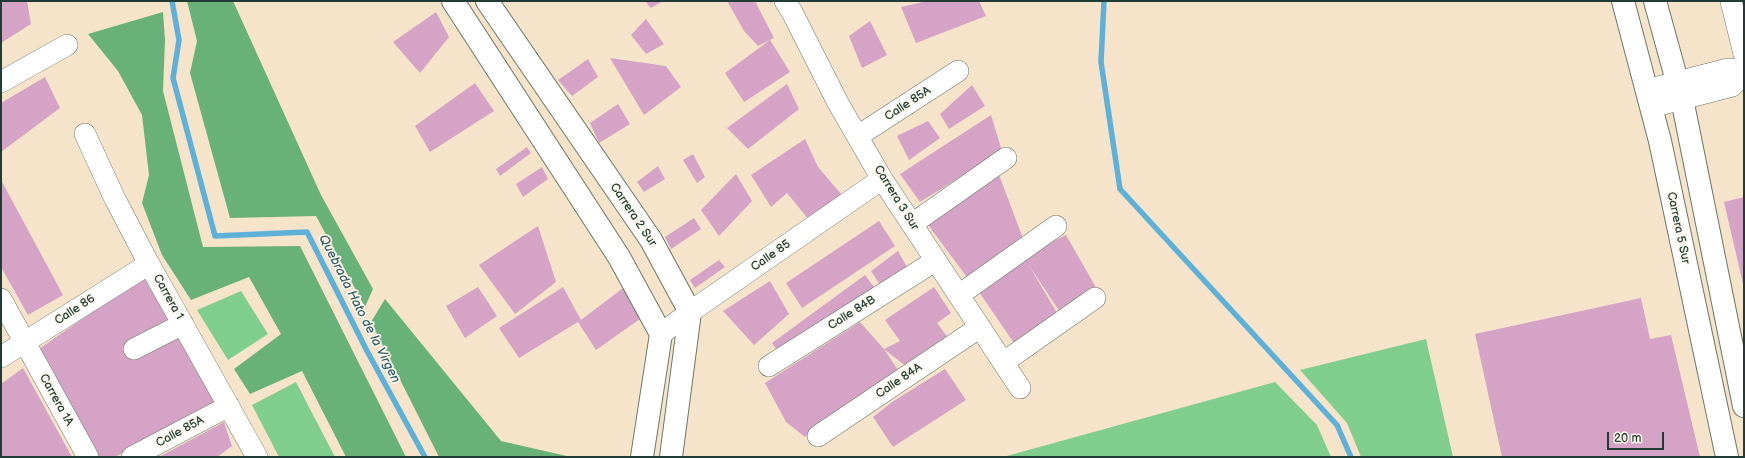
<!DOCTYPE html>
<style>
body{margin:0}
#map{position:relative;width:1745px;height:458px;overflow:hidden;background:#f5e4ca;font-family:"Balsamiq Sans",sans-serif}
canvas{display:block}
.frame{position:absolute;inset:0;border:2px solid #1f3d34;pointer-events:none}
.scale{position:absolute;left:1607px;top:432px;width:57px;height:18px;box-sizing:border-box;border:2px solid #1f3d34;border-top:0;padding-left:5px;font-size:12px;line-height:14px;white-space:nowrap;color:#1f3d34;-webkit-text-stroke:3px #fbf7ec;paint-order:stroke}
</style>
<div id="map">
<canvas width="1745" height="458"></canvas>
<div class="frame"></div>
<div class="scale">20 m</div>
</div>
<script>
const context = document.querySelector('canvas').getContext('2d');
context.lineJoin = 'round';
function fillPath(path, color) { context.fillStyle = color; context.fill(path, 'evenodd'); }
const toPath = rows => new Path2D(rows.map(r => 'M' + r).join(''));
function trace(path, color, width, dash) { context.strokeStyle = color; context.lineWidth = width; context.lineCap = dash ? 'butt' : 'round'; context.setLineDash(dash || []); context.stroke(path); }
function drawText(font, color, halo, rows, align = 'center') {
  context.font = font + ' "Balsamiq Sans",sans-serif'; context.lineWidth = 3.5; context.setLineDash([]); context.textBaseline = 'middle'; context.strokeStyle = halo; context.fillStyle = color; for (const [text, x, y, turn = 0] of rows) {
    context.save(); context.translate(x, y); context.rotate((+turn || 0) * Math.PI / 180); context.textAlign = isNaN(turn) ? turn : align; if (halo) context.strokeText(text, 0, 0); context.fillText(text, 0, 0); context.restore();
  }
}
const green = toPath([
 [241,291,268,334,228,360,197,310],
 [1426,339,1453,457,1361,457,1347,423,1300,370],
 [296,382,335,457,279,457,252,405],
 [1275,382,1317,425,1331,457,1003,457]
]);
const forest = toPath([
 [187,1,233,1,321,195,373,289,365,307,316,216,230,218,190,73,197,41],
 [163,12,165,40,163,91,203,247,300,246,406,457,346,457,302,371,250,394,234,369,281,334,249,277,191,300,162,255,142,203,149,175,142,115,118,71,88,34],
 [385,299,501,441,571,457,439,457,371,322]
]);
const stream = toPath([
 [172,1,179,40,173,78,215,236,307,232,367,351,425,457],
 [1104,1,1101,62,1120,189,1337,425,1351,457]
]);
const building = toPath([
 [1,1,27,1,31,24,1,43],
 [645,1,663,1,651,8],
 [727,1,755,1,774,38,770,40,790,72,744,102,725,73,770,40,758,46,744,31],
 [927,1,979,1,986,16,916,43,901,7],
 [436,12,449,37,420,73,393,42],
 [646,19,664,44,646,54,631,35],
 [870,21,887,55,862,68,849,36],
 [610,58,666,66,681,87,644,115],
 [588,59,598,77,572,96,558,80],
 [45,77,60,108,1,152,1,103],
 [475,83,494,111,430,152,415,126],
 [787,84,799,109,748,149,727,128],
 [972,85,985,106,949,129,940,114],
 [618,104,630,124,599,143,590,123],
 [991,115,1002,151,920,202,900,174],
 [928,121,940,138,909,160,897,136],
 [805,139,818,167,842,195,810,221,787,193,771,207,751,175],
 [527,147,531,153,500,176,496,169],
 [693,154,705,177,697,183,683,160],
 [658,166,665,179,644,192,637,182],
 [542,167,548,179,523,197,516,184],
 [998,172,1024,241,969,280,926,222],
 [736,174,752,201,719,236,701,210],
 [1,180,63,295,28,315,1,267],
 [1744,197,1744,284,1743,284,1724,202],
 [694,218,701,229,671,249,665,237],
 [879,221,895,246,802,308,786,283],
 [538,226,556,282,515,314,479,265],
 [1066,235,1097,289,1062,315,1028,264,1059,316,1016,346,977,289,1023,256],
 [898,251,908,269,898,277,893,274,881,286,871,271],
 [719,260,725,267,695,288,690,280],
 [148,273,221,399,115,457,98,457,39,349],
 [865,275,875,288,780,355,772,343],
 [770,281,789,314,754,345,723,311],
 [478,287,497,316,465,338,446,306],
 [563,287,581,320,623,288,640,319,596,350,578,322,519,358,499,328],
 [934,287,951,313,937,323,949,339,907,367,884,349,900,341,885,320],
 [1641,298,1650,339,1671,335,1700,457,1502,457,1475,334],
 [860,322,884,349,898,370,805,437,786,422,765,383],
 [23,368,72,457,1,457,1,384],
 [945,369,966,400,893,447,873,417,892,402],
 [224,422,232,446,217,457,159,457]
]);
const minor = toPath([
 [785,1,792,12,838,103,882,179,1020,388],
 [1731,1,1744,54],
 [1,82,67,45],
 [1647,90,1728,69,1744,70],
 [1651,107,1732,86,1744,74],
 [85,134,115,199,149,264,257,457],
 [858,136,958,71],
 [912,224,1006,158],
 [959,295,1056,226],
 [1,299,88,457],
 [661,334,690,312,882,179],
 [134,349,183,324],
 [1,357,149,264],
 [1004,362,1095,298],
 [769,366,935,261],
 [818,436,980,327],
 [132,457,229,406]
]);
const tertiary = toPath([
 [453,1,619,257,661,334,642,457],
 [487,1,651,240,690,312,671,457],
 [1623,1,1660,141,1727,457],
 [1655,1,1682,99,1744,406]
]);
const streetNames = [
 ["Calle 85A",908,104,-33],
 ["Carrera 3 Sur",896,198,58],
 ["Carrera 2 Sur",633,215,56],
 ["Carrera 5 Sur",1678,228,78],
 ["Calle 85",771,256,-35],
 ["Carrera 1",168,297,61],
 ["Calle 86",75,310,-33],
 ["Calle 84B",852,313,-32],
 ["Calle 84A",899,381,-34],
 ["Carrera 1A",56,400,61],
 ["Calle 85A",180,432,-28]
];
const waterNames = [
 ["Quebrada Hato de la Virgen",359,309,63]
];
fillPath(green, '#80ce8e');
fillPath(forest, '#68b179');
trace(stream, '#5db1d9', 5.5);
fillPath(building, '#d5a3c5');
trace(minor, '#6a7768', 22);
trace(tertiary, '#6a7768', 24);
trace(minor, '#fff', 21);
trace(tertiary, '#fff', 22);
drawText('12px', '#1f3d34', '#fbf7ec', streetNames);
drawText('italic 13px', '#326066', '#fbf7ec', waterNames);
</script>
